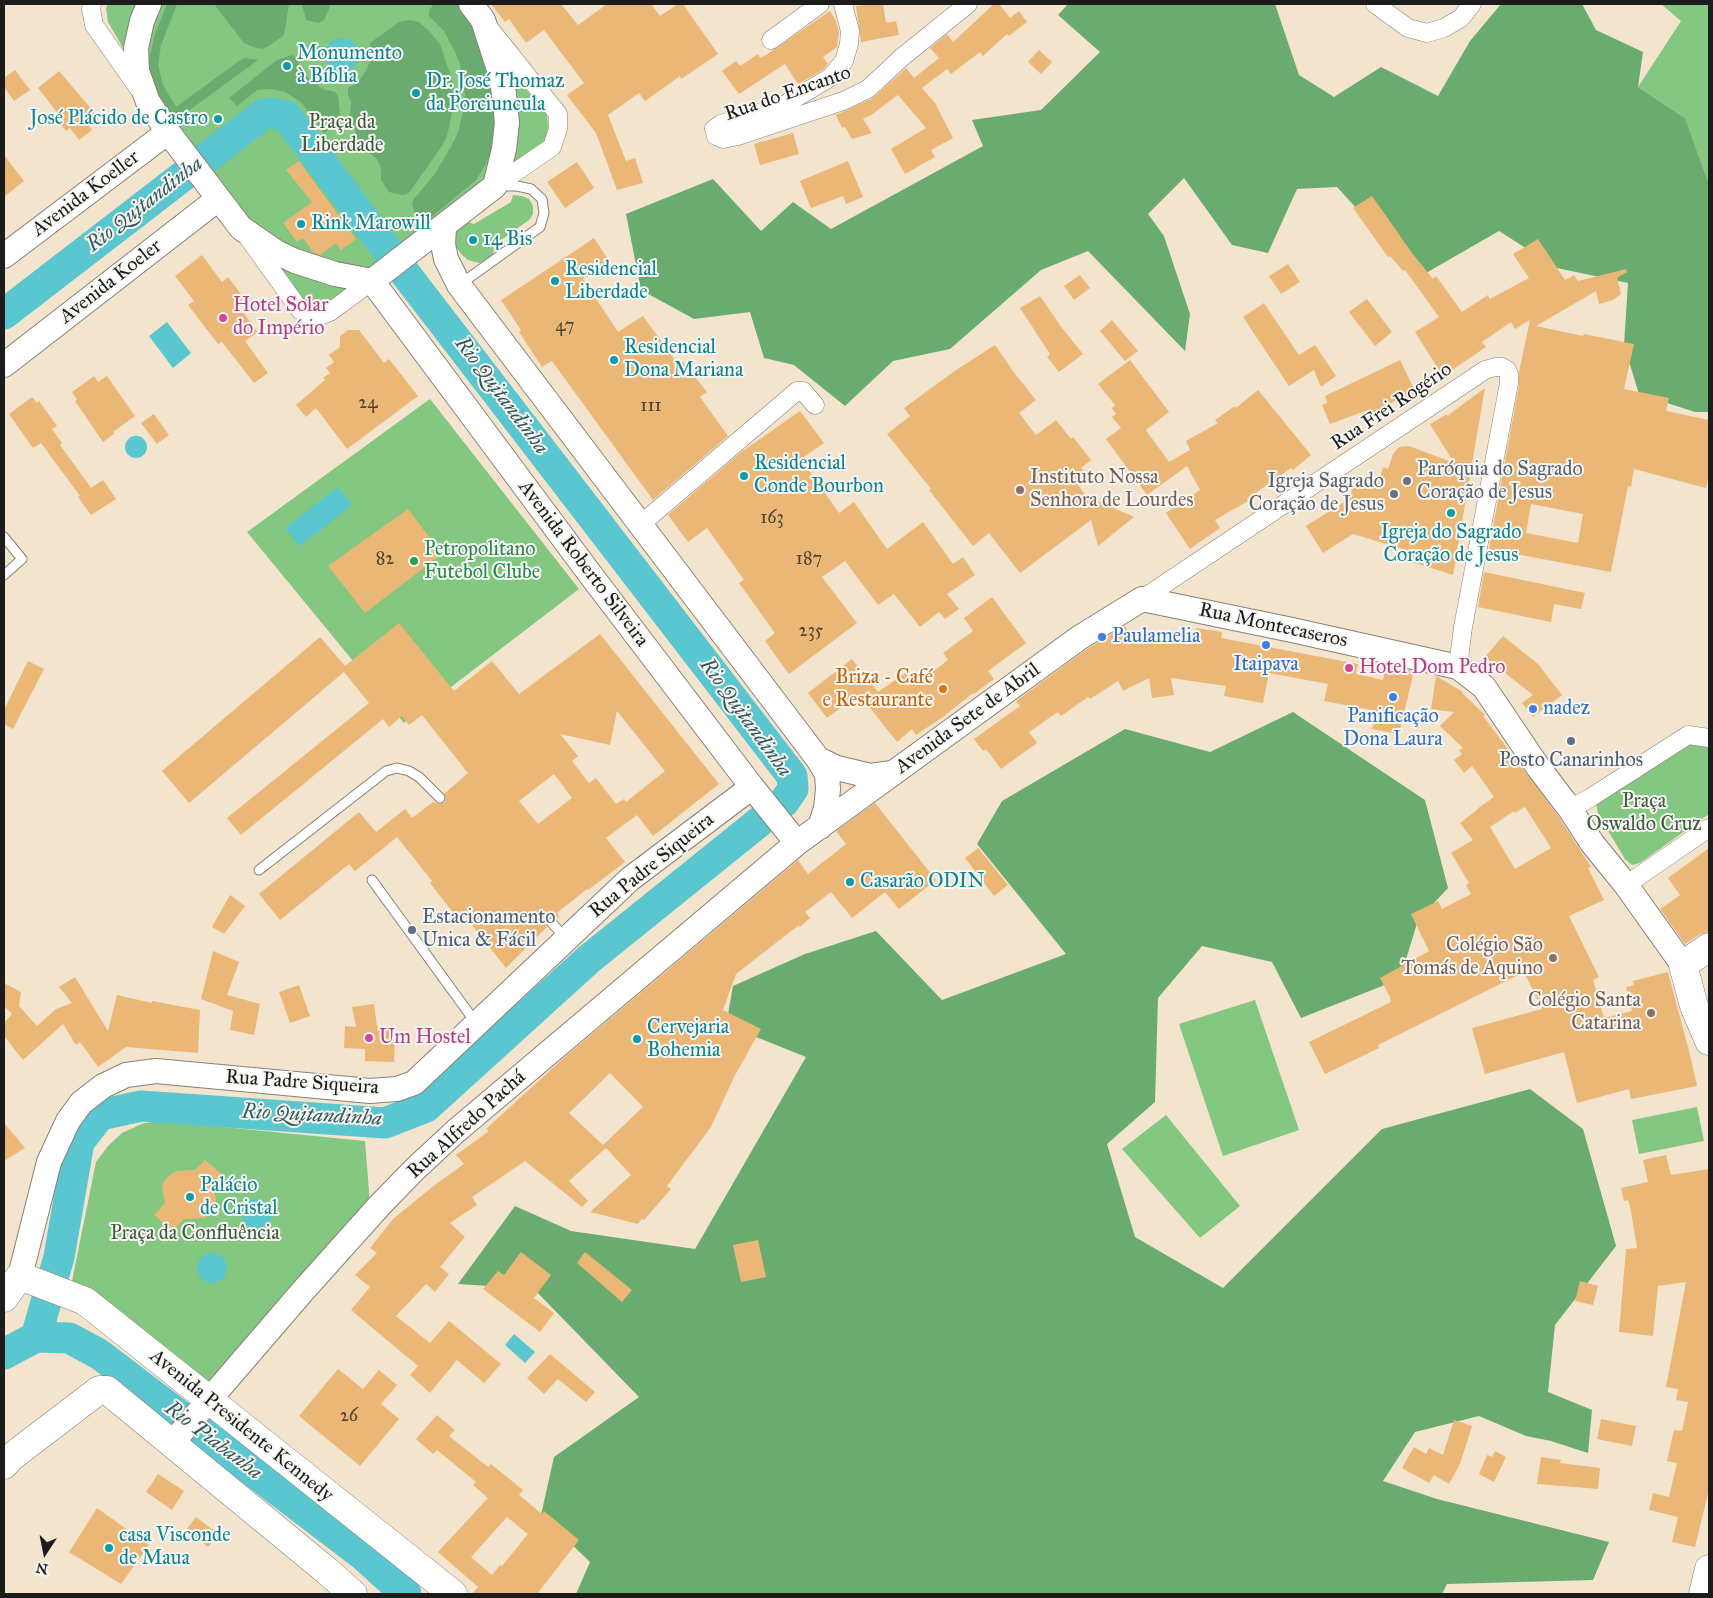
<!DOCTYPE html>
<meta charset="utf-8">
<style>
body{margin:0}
#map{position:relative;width:1713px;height:1598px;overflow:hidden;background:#f3e4ce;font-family:"IM FELL Great Primer",serif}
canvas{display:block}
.frame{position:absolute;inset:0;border:5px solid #1c1c1c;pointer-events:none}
.north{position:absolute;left:20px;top:1528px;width:50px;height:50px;-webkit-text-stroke:4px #f6f6f2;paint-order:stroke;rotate:191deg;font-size:14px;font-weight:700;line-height:20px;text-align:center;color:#1c1c1c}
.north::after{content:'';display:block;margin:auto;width:18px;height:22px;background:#1c1c1c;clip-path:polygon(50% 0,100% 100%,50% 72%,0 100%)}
</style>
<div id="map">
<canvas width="1713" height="1598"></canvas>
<div class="frame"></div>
<div class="north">N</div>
</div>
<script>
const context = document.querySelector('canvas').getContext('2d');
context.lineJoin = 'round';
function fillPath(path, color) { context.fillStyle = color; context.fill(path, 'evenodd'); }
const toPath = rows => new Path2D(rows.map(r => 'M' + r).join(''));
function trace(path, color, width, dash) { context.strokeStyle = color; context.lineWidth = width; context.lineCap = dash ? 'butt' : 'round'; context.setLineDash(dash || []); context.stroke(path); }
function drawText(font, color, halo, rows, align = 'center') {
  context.font = font + ' "IM FELL Great Primer",serif'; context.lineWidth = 4; context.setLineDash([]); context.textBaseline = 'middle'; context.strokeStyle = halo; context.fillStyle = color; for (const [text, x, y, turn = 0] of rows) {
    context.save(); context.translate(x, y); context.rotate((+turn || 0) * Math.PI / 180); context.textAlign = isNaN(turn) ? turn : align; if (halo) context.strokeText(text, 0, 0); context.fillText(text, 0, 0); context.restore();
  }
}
const green = toPath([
 [108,4,143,4,132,53,124,50,108,22,106,8],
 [158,4,466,4,500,80,492,185,371,278,338,273,242,226,169,130,141,60],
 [1661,4,1709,4,1709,184,1685,118,1638,87,1681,21],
 [517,79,547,115,548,128,546,141,510,168,510,83],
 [513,195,522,196,529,199,533,206,533,214,529,220,494,245,493,256,488,261,479,263,468,260,462,255,456,247,454,238,459,225,465,221,474,224,511,202],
 [272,261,352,284,329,306,318,308,309,306,301,298],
 [430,399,579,589,404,723,247,532],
 [1687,743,1709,745,1709,814,1640,863,1632,865,1625,859,1598,814,1596,803],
 [1255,1000,1299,1130,1223,1156,1179,1024],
 [1697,1107,1704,1141,1639,1154,1632,1120],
 [1166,1115,1240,1206,1200,1238,1122,1149],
 [162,1121,365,1141,370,1204,205,1386,71,1286,96,1162,108,1146,122,1133,144,1123]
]);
const forest = toPath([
 [167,4,177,4,161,45,158,65,163,85,176,107,239,61,245,58,258,60,176,120,159,98,151,78,149,59,155,34],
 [214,4,289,4,284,35,272,44,262,49,253,47,244,43],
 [302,4,329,4,330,7,324,20,319,23,306,20],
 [434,4,459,4,473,23,491,77,496,121,493,146,486,164,476,180,422,225,418,222,412,204,413,200,434,175,451,147,458,132,463,112,465,94,460,64,456,54,444,31,429,16,429,10],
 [1068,4,1275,4,1299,75,1334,97,1381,67,1438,96,1470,41,1501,4,1582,4,1596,30,1643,52,1638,87,1685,118,1709,184,1709,412,1695,412,1639,394,1624,345,1628,283,1557,268,1499,231,1419,277,1337,187,1297,189,1268,253,1232,245,1184,178,1148,214,1164,236,1190,314,1185,351,1088,251,1041,270,950,349,893,361,845,406,794,365,764,358,750,312,694,319,641,290,626,214,713,179,761,231,793,202,831,229,983,146,972,120,1041,110,1100,52,1058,15],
 [410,20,419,22,429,31,440,44,454,86,454,104,447,136,442,146,411,190,407,194,402,195,389,192,381,180,381,168,377,159,364,148,358,139,352,121,350,114,351,102,348,94,348,88,357,83,366,71,371,58,370,43,399,22],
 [292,55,297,58,300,69,308,78,323,89,335,92,338,96,341,123,324,133,301,102,285,92,271,89,257,90,237,106,229,98,277,60],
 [1293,712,1425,800,1448,888,1418,920,1400,979,1301,1018,1272,962,1202,946,1158,998,1155,1102,1107,1144,1135,1237,1223,1288,1382,1129,1530,1089,1583,1129,1616,1246,1555,1325,1548,1392,1592,1410,1588,1453,1551,1441,1526,1436,1479,1416,1415,1432,1383,1481,1437,1499,1609,1542,1593,1580,1447,1584,1442,1594,576,1594,590,1562,541,1515,554,1457,639,1397,534,1289,458,1284,515,1206,571,1231,695,1249,806,1057,726,1025,733,986,805,954,876,931,942,1000,1066,954,977,844,1002,801,1125,729,1210,752]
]);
const water = toPath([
 '325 55a17 17 0 1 1 34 0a17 17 0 1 1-34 0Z',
 [167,322,191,353,173,368,149,336],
 '125 447a11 11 0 1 1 22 0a11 11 0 1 1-22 0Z',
 [338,487,352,505,300,546,285,528],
 '242 1214a15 15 0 1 1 30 0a15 15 0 1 1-30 0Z',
 '197 1268a15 15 0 1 1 30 0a15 15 0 1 1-30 0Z',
 [514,1334,535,1352,525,1363,505,1345]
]);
const river = toPath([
 [4,314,257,119,264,114,271,113,286,116,381,242,792,776,793,789,784,802,589,959,426,1107,385,1123,141,1106,100,1115,79,1142,59,1257,36,1337],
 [4,1354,36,1337,69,1338,99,1354,364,1556,406,1594]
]);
const building = toPath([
 [491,4,561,4,578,25,607,4,651,4,660,16,678,4,683,4,718,54,681,79,680,76,645,101,639,93,608,115,626,161,635,158,643,183,617,190,596,133,567,95,584,83,544,30,526,43,509,19,505,22],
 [873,4,883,4,886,23,896,21,899,35,861,42,856,6],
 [994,4,999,4,1010,18,1019,11,1027,22,1009,36,1007,34,983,56,980,52,951,74,947,69,922,88,935,103,953,138,931,150,935,157,905,174,891,149,926,128,898,95,871,115,863,119,872,133,852,139,845,127,842,128,836,115,873,98,906,68,914,78,939,58,930,48,947,34,953,42],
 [830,11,836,21,839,32,837,47,823,57,828,64,824,69,798,84,785,64,739,94,722,71,736,61,740,66,758,54,760,58,766,55],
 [1039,50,1052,62,1041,74,1028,62],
 [15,70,30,90,14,101,4,87,4,78],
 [59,71,99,118,89,126,92,130,79,140,70,128,66,131,56,119,60,116,38,88],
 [793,133,799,154,760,165,754,144],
 [4,155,24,181,4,197],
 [299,161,356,239,341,250,336,243,320,255,313,252,303,238,297,242,283,223,312,202,286,170],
 [848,161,863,197,846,204,843,196,811,208,800,181],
 [577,162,594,188,565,208,547,182],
 [1372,196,1412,253,1433,279,1436,276,1462,312,1488,295,1490,299,1529,278,1513,254,1538,239,1565,280,1574,275,1578,281,1626,269,1627,272,1617,278,1621,294,1613,300,1599,304,1596,291,1536,326,1583,336,1584,334,1634,344,1624,389,1669,398,1666,411,1709,420,1709,474,1706,488,1634,469,1631,487,1628,486,1611,572,1489,549,1519,385,1519,372,1530,320,1515,329,1511,322,1482,342,1486,347,1443,376,1415,332,1439,317,1405,270,1403,271,1390,256,1388,257,1353,208],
 [1531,504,1583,514,1578,543,1526,533],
 [594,238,610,262,583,279,618,332,643,316,678,364,682,361,707,392,700,397,728,436,653,500,552,361,542,367,519,332,521,330,501,300],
 [202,255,222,282,228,277,244,298,236,303,258,332,245,341,268,373,254,383,222,342,218,344,188,305,194,301,175,276],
 [1288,264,1300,282,1281,294,1269,276],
 [1080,275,1090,288,1074,300,1064,286],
 [1040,296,1062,328,1083,354,1059,372,1047,357,1050,354,1020,308],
 [1367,299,1392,332,1375,346,1349,312],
 [1264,303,1299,355,1315,345,1336,376,1321,387,1314,370,1289,386,1243,317],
 [1112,320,1138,351,1125,361,1100,331],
 [348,330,359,330,384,363,389,359,418,396,347,449,316,408,306,417,296,405,325,380,323,378,330,373,326,368,334,362,329,355,340,347,340,336],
 [995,345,1015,374,1036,400,1019,413,1036,435,1056,420,1071,439,1073,437,1091,460,1081,468,1086,474,1076,482,1086,496,1134,517,1098,546,1091,520,1020,573,989,533,973,546,929,490,931,489,887,434,910,416,904,408,956,370],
 [1130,360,1169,412,1146,430,1169,462,1190,450,1186,441,1218,423,1215,420,1235,406,1236,408,1258,390,1311,455,1293,470,1291,468,1247,499,1248,501,1215,520,1220,528,1190,549,1166,513,1200,490,1187,466,1147,495,1106,439,1121,428,1112,417,1116,414,1112,408,1115,405,1098,384],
 [1400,360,1416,393,1397,402,1396,400,1372,416,1368,410,1330,424,1322,405,1327,403,1325,396],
 [94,376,98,382,107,376,135,416,113,432,114,434,103,442,75,401,77,400,72,392],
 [1485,388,1453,575,1403,559,1406,550,1353,534,1323,553,1306,526,1349,499,1353,486,1363,489,1368,475,1380,478,1383,467,1388,469,1393,454,1399,447,1409,446,1454,463,1430,424,1447,414,1447,416],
 [32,397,37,403,39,401,57,426,52,429,62,443,60,445,91,488,103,480,116,499,91,515,78,497,80,496,41,443,33,448,9,414],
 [800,411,824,443,801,459,839,513,854,502,887,549,923,522,953,564,963,557,975,575,947,594,959,609,945,619,939,612,920,627,894,594,878,605,845,561,822,577,857,623,789,674,765,641,775,633,739,583,744,580,707,528,688,542,668,515,740,453],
 [154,414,169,435,157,444,141,423],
 [408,509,442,554,365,613,328,566],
 [1484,572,1585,593,1581,609,1554,604,1551,622,1478,607],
 [992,597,1026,643,988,671,994,679,974,694,973,693,943,717,916,735,912,729,897,742,859,694,827,718,808,693,852,659,878,692,907,672,916,685,948,660,943,653,973,631,964,618],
 [399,623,454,691,492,661,519,694,600,634,719,784,653,836,637,815,606,838,625,862,588,890,587,889,557,913,559,916,557,919,551,917,548,919,546,924,547,927,506,968,461,911,455,915,430,883,432,881,397,837,355,871,349,864,280,920,259,894,359,812,376,832,405,809,412,818,433,802,439,804,445,802,446,797,444,794,468,773,422,715,409,725,402,716,389,727,383,719,241,835,227,818,369,703,344,672,189,803,162,771,320,637,345,666],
 [617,711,665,771,626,802,624,799,616,804,596,778,589,783,572,761,578,756,560,734,610,745],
 [554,774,572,798,538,824,519,801],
 [1125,626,1131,639,1174,634,1195,636,1196,628,1222,632,1221,638,1358,664,1356,674,1383,680,1386,665,1414,671,1399,734,1372,729,1376,711,1324,701,1328,684,1269,673,1263,703,1224,696,1226,686,1171,678,1174,695,1152,698,1149,678,1123,691,1118,681,1090,699,1088,697,1061,716,1058,712,1029,732,1037,743,1001,769,986,749,983,751,974,739,1020,706,1016,701,1087,649],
 [1503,636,1538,664,1562,695,1533,717,1522,703,1533,695,1485,657],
 [28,661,44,669,13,729,4,724,4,710],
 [1436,676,1463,692,1462,693,1485,715,1483,716,1559,817,1591,867,1588,868,1604,900,1569,916,1599,977,1593,980,1604,1018,1632,1011,1626,987,1634,985,1633,981,1668,972,1690,1055,1697,1086,1631,1099,1629,1089,1577,1103,1564,1052,1485,1074,1472,1028,1542,1009,1524,972,1378,1045,1379,1048,1325,1074,1309,1042,1391,1002,1390,999,1391,999,1380,978,1429,951,1411,914,1438,901,1442,909,1471,894,1466,885,1469,883,1451,853,1473,840,1460,823,1477,810,1477,809,1494,797,1472,766,1464,773,1454,760,1462,754,1459,750,1463,748,1440,726,1454,712,1431,709],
 [1525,807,1551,848,1515,869,1490,827,1514,811,1515,813],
 [875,803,936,880,899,909,885,892,852,918,831,892,805,912,810,918,800,927,799,925,736,974,723,1010,761,1029,734,1077,711,1127,667,1186,671,1189,644,1220,642,1219,638,1224,590,1212,631,1175,606,1148,569,1181,588,1201,582,1207,525,1161,472,1197,477,1205,450,1223,465,1237,440,1267,449,1274,435,1292,426,1284,396,1316,430,1343,449,1321,501,1364,484,1383,457,1360,430,1393,410,1375,418,1366,351,1310,370,1287,355,1275,377,1253,370,1248,393,1219,436,1184,464,1164,456,1155,489,1131,486,1129,566,1056,798,860,808,874,846,844,836,831],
 [610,1073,643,1107,603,1145,569,1113],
 [978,848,1008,885,994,896,965,858],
 [1709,848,1709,932,1700,934,1685,944,1660,909,1680,895,1668,878],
 [230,895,245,906,224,934,212,927],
 [213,951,239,962,227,995,260,1004,254,1035,230,1030,233,1011,201,999],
 [75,977,108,1031,117,995,152,1003,152,1001,200,1010,198,1053,126,1047,98,1067,80,1042,76,1045,63,1024,23,1060,4,1036,4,1023,12,1014,4,1006,4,983,21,992,19,1006,37,1026,56,1009,72,1003,59,987],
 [299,985,310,1016,290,1023,279,992],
 [374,1004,377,1026,395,1026,394,1062,365,1061,365,1049,344,1048,345,1026,356,1027,352,1007],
 [4,1123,25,1148,4,1161],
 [1666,1155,1671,1175,1709,1169,1709,1489,1695,1547,1672,1542,1678,1517,1649,1510,1653,1493,1669,1497,1677,1463,1667,1461,1674,1430,1682,1431,1688,1402,1676,1400,1678,1389,1666,1387,1686,1282,1658,1286,1653,1336,1619,1332,1626,1249,1637,1248,1630,1206,1628,1200,1624,1201,1621,1188,1648,1182,1643,1160],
 [205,1160,223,1175,213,1187,216,1199,214,1211,205,1218,184,1219,173,1231,154,1215,165,1203,162,1188,163,1183,166,1178,176,1171,195,1170],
 [758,1240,766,1277,741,1282,733,1245],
 [521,1252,551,1275,534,1298,554,1313,540,1332,483,1289,498,1271,504,1275],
 [585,1252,632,1290,622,1302,577,1263],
 [1580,1281,1598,1286,1593,1305,1575,1301],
 [550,1354,595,1392,586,1402,558,1379,544,1394,527,1378],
 [338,1369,363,1389,379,1370,397,1385,381,1404,399,1419,360,1466,299,1416],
 [437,1415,455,1430,449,1436,488,1467,491,1464,523,1490,519,1495,542,1514,544,1511,579,1540,537,1594,472,1594,478,1587,438,1552,488,1498,473,1485,476,1482,437,1450,433,1454,416,1439],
 [507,1517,528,1534,502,1566,500,1565,492,1575,471,1557],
 [1601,1419,1636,1426,1632,1446,1597,1439],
 [1454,1420,1472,1426,1460,1464,1449,1484,1434,1475,1429,1483,1402,1468,1414,1447,1426,1454,1429,1448,1443,1455],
 [1495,1451,1506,1457,1494,1482,1479,1474,1487,1455,1492,1457],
 [1541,1457,1561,1460,1560,1463,1600,1468,1598,1489,1537,1484],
 [158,1474,184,1491,172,1510,146,1492],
 [97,1508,149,1545,121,1584,69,1552],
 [196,1517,218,1534,208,1547,186,1530]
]);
const service = toPath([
 [459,285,540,227,544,213,542,199,531,189,517,186,500,186],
 [4,537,22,559,4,575],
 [259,870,386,771,397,768,409,771,419,777,440,798],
 [372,880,476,1023],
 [552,923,565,938]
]);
const minor = toPath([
 [92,4,91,9,94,25,139,89],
 [843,4,850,31,849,44,844,61,831,77,782,106,721,124,714,129,716,136,723,139,738,136,843,101,868,89,901,58,968,4],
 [1375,4,1408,28,1427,33,1444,28,1461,18,1472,4],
 [490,29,558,114,558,129,552,147,495,186],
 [771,40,820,4],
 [249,239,300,310,308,315,320,316,330,312,372,281],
 [641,524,797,391,803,391,815,405],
 [1142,599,1485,370,1495,367,1502,367,1507,370,1509,374,1509,383,1463,627,1458,667],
 [1570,809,1590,798,1688,735,1709,738],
 [1626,885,1709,828]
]);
const secondary = toPath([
 [149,4,142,21,136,48,137,71,148,102,168,132,241,228,276,252,295,261,335,274,372,281],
 [444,226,443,244,446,259,459,285,818,759,827,774,828,789,826,808,820,827],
 [4,256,168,132],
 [372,281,587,570,752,787,797,843],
 [372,281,495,186,504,149,507,123,505,103,502,79,483,20,471,4],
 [4,365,218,199],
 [818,759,837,768,870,776,892,773],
 [20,1276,49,1162,68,1121,81,1103,103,1086,126,1075,156,1071,370,1091,397,1089,414,1083,630,879,752,787],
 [172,1443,302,1292,379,1206,416,1168,456,1131,797,843,1079,638,1142,599,1292,630,1458,667,1484,687,1538,767,1570,809,1592,843,1626,885,1683,965]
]);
const primary = toPath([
 [1709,947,1683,965,1694,1006,1709,1041],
 [4,1298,20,1276,85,1301,453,1594],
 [4,1465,10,1458,99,1390,107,1390,327,1571,353,1594],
 [1703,1594,1709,1569]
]);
const markers = [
 [287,66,5,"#0f9aa8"],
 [416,93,5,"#0f9aa8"],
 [218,119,5,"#0f9aa8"],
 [301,224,5,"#0f9aa8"],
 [473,240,5,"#0f9aa8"],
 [555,281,5,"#0f9aa8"],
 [223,318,5,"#d1479c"],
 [614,360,5,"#0f9aa8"],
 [744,476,5,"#0f9aa8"],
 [1407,481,5,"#6b7280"],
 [1020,490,5,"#8d6e63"],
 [1394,494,5,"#6b7280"],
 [1451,513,5,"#0f9aa8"],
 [414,561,5,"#2e9e5b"],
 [1102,637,5,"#3f7fe0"],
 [1266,645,5,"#3f7fe0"],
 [1349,668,5,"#d1479c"],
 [943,689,5,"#e8710a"],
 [1393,697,5,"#3f7fe0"],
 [1533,709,5,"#3f7fe0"],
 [1571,741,5,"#5c6f8a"],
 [850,882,5,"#0f9aa8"],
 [412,930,5,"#5c6f8a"],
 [1553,958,5,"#8d6e63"],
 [1651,1013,5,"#8d6e63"],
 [369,1038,5,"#d1479c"],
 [637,1039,5,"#0f9aa8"],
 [190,1197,5,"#0f9aa8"],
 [109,1548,5,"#0f9aa8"]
];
const numberNames = [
 ["47",565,327],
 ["24",368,404],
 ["111",651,407],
 ["163",772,519],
 ["82",385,560],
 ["187",809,560],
 ["235",811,632],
 ["26",349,1417]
];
const cultureNames = [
 ["Monumento",297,54],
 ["à Bíblia",297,77],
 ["Dr. José Thomaz",426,82],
 ["da Porciuncula",426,105],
 ["José Plácido de Castro",208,119,"right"],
 ["Rink Marowill",311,224],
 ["14 Bis",483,240],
 ["Residencial",565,270],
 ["Liberdade",565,293],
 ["Residencial",624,348],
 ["Dona Mariana",624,371],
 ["Residencial",754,464],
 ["Conde Bourbon",754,487],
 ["Igreja do Sagrado",1451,533,"center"],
 ["Coração de Jesus",1451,556,"center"],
 ["Casarão ODIN",860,882],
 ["Cervejaria",647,1028],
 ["Bohemia",647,1051],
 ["Palácio",200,1186],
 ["de Cristal",200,1209],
 ["casa Visconde",119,1536],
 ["de Maua",119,1559]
];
const streetNames = [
 ["Rua do Encanto",788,94,-19],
 ["Avenida Koeller",86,194,-37],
 ["Avenida Koeler",111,282,-38],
 ["Rua Frei Rogério",1392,407,-34],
 ["Avenida Roberto Silveira",583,564,53],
 ["Rua Montecaseros",1273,626,12],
 ["Avenida Sete de Abril",968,719,-36],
 ["Rua Padre Siqueira",652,866,-39],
 ["Rua Padre Siqueira",302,1083,4],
 ["Rua Alfredo Pachá",467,1125,-42],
 ["Avenida Presidente Kennedy",241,1426,39]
];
const parkNames = [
 ["Praça da",342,123],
 ["Liberdade",342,146],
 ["Praça",1644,802],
 ["Oswaldo Cruz",1644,825],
 ["Praça da Confluência",195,1234]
];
const hotelNames = [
 ["Hotel Solar",233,306],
 ["do Império",233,329],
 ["Hotel Dom Pedro",1359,668],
 ["Um Hostel",379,1038]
];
const worshipNames = [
 ["Paróquia do Sagrado",1417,470],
 ["Coração de Jesus",1417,493],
 ["Igreja Sagrado",1384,482,"right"],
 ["Coração de Jesus",1384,505,"right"]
];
const educationNames = [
 ["Instituto Nossa",1030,478,"left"],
 ["Senhora de Lourdes",1030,501,"left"],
 ["Colégio São",1543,946],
 ["Tomás de Aquino",1543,969],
 ["Colégio Santa",1641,1001],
 ["Catarina",1641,1024]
];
const leisureNames = [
 ["Petropolitano",424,550],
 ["Futebol Clube",424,573]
];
const shopNames = [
 ["Paulamelia",1112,637],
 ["Itaipava",1266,665,"center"],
 ["nadez",1543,709],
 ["Panificação",1393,717,"center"],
 ["Dona Laura",1393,740,"center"]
];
const foodNames = [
 ["Briza - Café",933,678],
 ["e Restaurante",933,701]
];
const serviceNames = [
 ["Posto Canarinhos",1571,761],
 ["Estacionamento",422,918,"left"],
 ["Unica & Fácil",422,941,"left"]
];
const waterNames = [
 ["Rio Quitandinha",145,205,-38],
 ["Rio Quitandinha",501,396,53],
 ["Rio Quitandinha",745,718,54],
 ["Rio Quitandinha",312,1116,3],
 ["Rio Piabanha",213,1441,37]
];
fillPath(green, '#83c781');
fillPath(forest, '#6aac6f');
fillPath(water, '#59c6d0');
trace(river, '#59c6d0', 31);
fillPath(building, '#ebb776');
trace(service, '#888075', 11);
trace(minor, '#888075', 19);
trace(secondary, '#888075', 26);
trace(primary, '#888075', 29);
trace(service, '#fff', 9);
trace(minor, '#fff', 18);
trace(secondary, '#fff', 24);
trace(primary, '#fff', 28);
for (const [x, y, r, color] of markers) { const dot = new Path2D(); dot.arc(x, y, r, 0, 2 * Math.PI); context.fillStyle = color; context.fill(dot); trace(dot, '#f6f6f2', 2); }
drawText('18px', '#504332', null, numberNames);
drawText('20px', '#0d838f', '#f6f6f2', cultureNames, 'left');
drawText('20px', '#1c1c1c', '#f6f6f2', streetNames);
drawText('20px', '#40583f', '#f6f6f2', parkNames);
drawText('20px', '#b23c85', '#f6f6f2', hotelNames, 'left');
drawText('20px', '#5b616d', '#f6f6f2', worshipNames, 'left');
drawText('20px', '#785e54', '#f6f6f2', educationNames, 'right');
drawText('20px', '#27864d', '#f6f6f2', leisureNames, 'left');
drawText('20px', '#366cbe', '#f6f6f2', shopNames, 'left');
drawText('20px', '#c56008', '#f6f6f2', foodNames, 'right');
drawText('20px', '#4e5e75', '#f6f6f2', serviceNames);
drawText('italic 21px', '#31585b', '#f6f6f2', waterNames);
</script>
